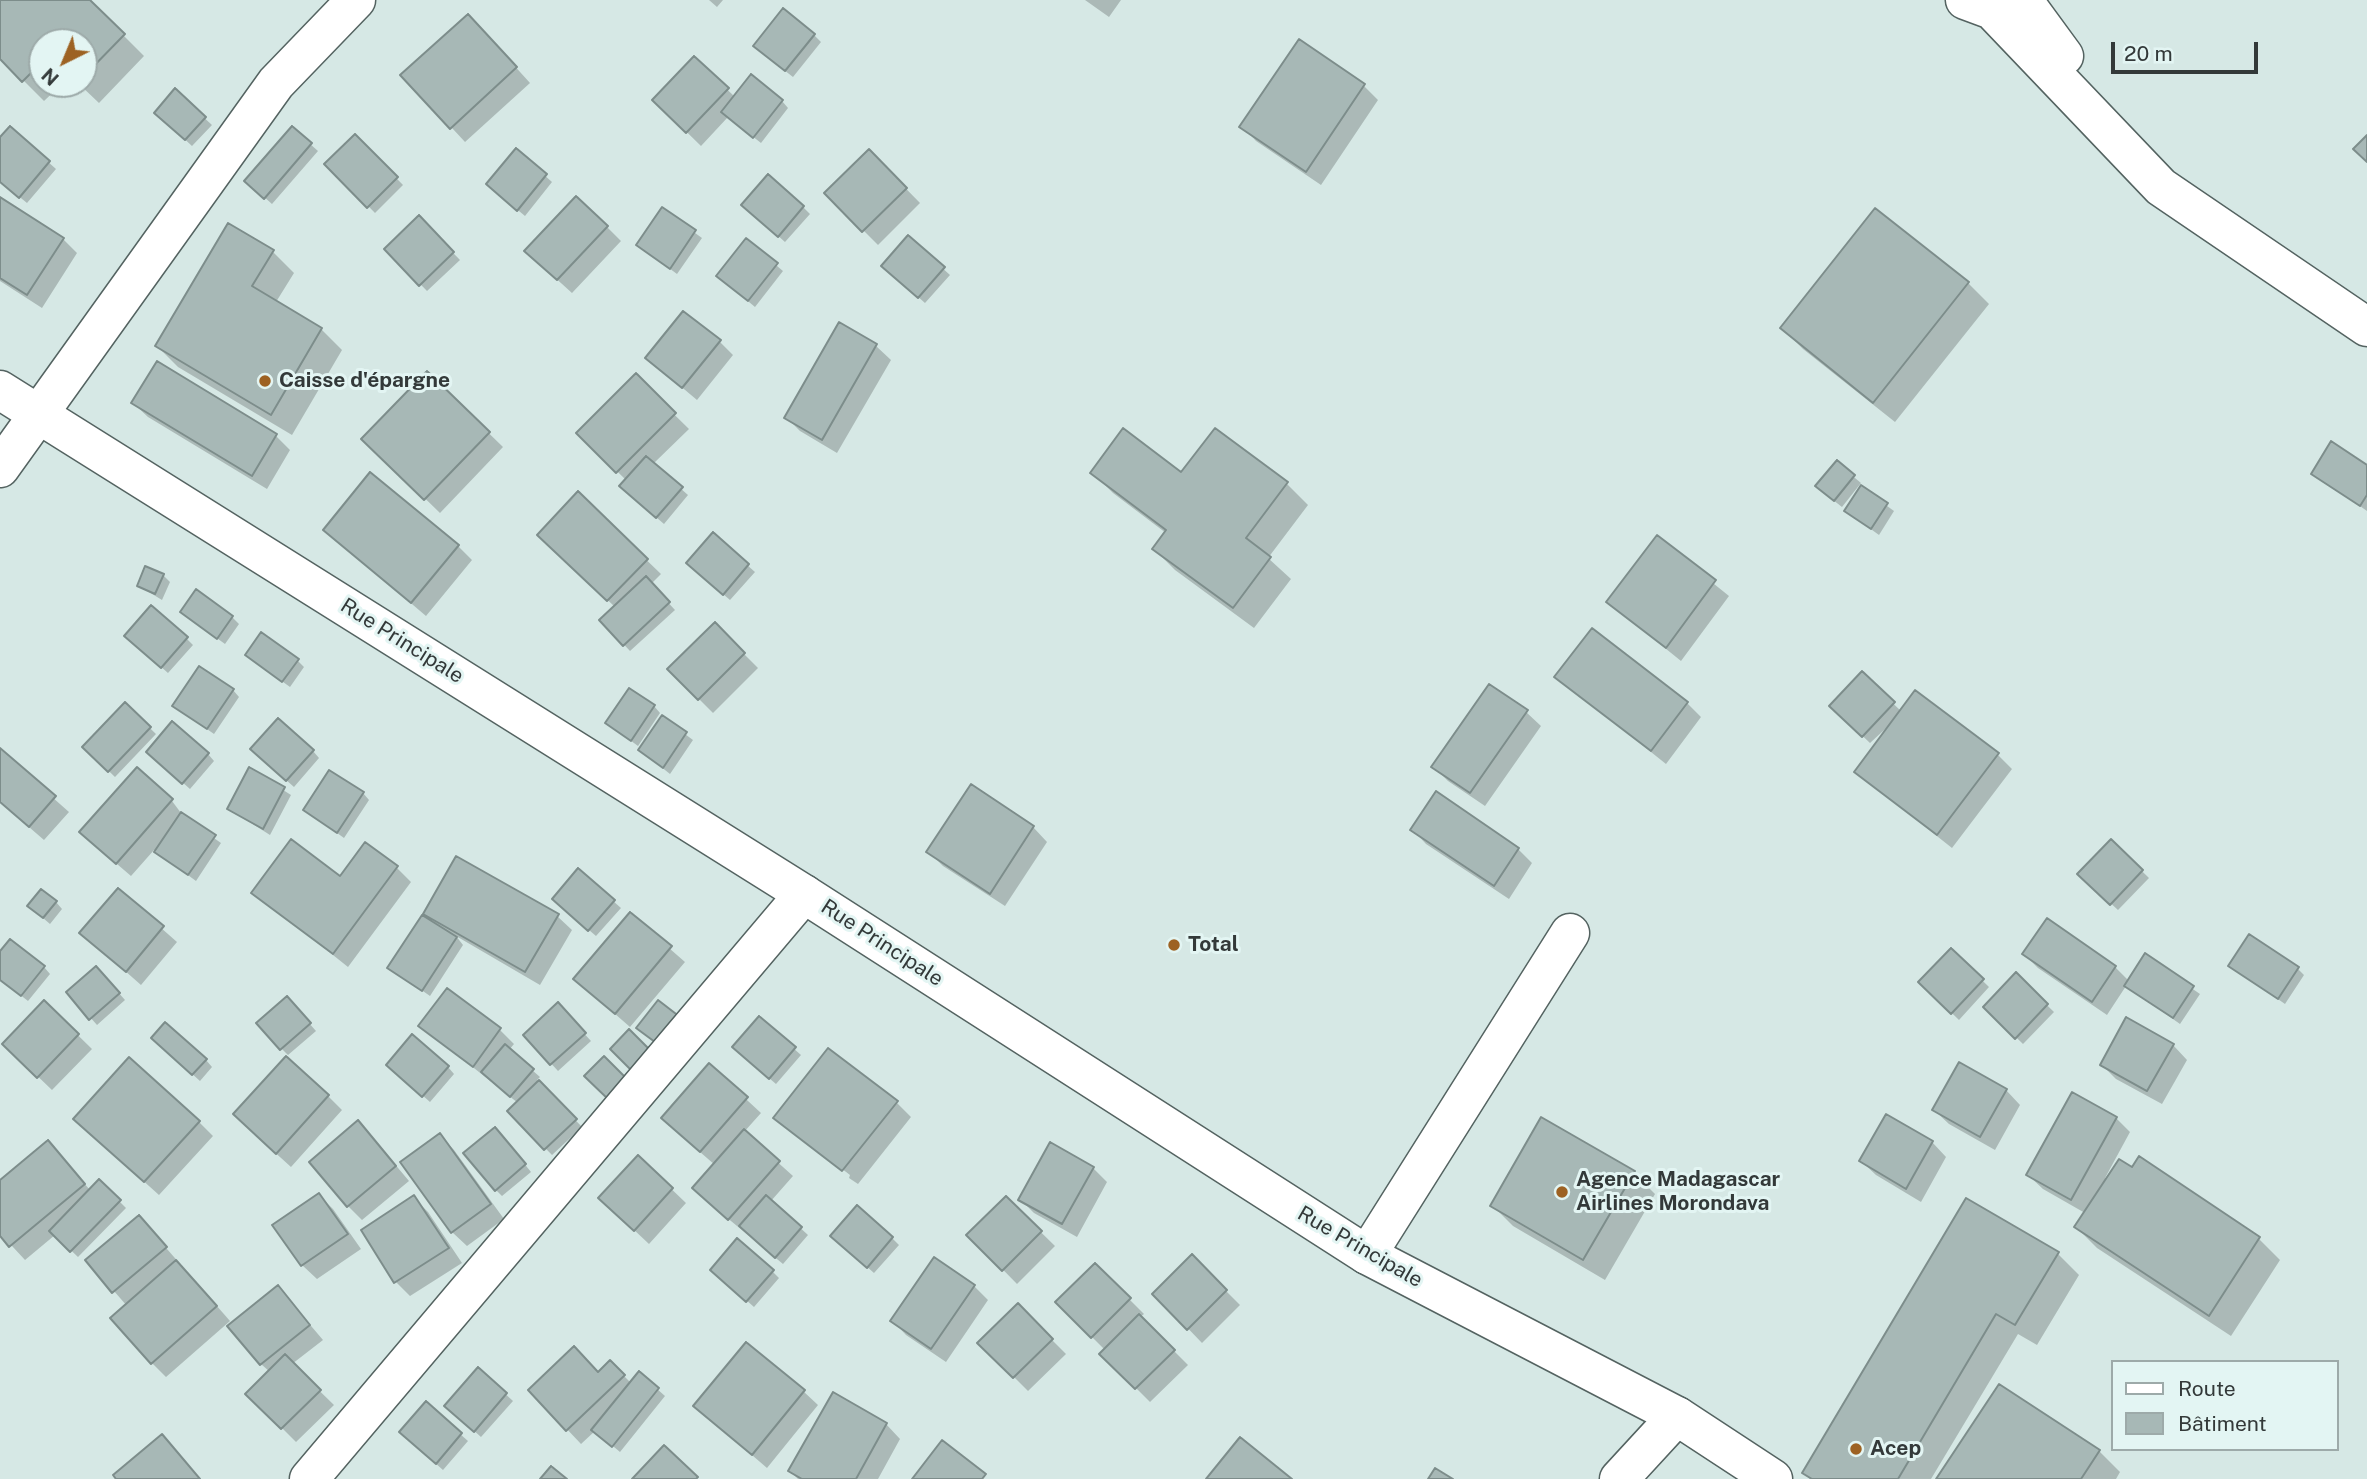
<!DOCTYPE html>
<meta charset="utf-8">
<style>
body{margin:0}
#map{position:relative;width:2367px;height:1479px;overflow:hidden;background:#d6e8e5;font-family:"Public Sans",sans-serif}
canvas{display:block}
.legend{position:absolute;left:2111px;top:1360px;width:228px;height:91px;box-sizing:border-box;background:#e3f5f3;border:2px solid #9daaa9;margin:0;padding:9px 12px;list-style:none;font-size:21px;color:#333939}
.legend li{display:flex;align-items:center;gap:14px;height:35px}
.legend b{width:35px;border:2px solid #9daaa9}
.north{position:absolute;left:28px;top:28px;width:70px;height:70px;box-sizing:border-box;background:#e3f5f3;border:2px solid #9daaa9;border-radius:50%;rotate:223deg;font-size:19px;font-weight:700;line-height:28px;text-align:center;color:#333939}
.north::after{content:'';display:block;margin:auto;width:24px;height:32px;background:#9d6223;clip-path:polygon(50% 0,100% 100%,50% 72%,0 100%)}
.scale{position:absolute;left:2111px;top:42px;width:147px;height:32px;box-sizing:border-box;border:4px solid #333939;border-top:0;padding-left:9px;font-size:21px;line-height:24px;white-space:nowrap;color:#333939;-webkit-text-stroke:5px #e3f5f3;paint-order:stroke}
</style>
<div id="map">
<canvas width="2367" height="1479"></canvas>
<ul class="legend">
<li><b style="height:9px;background:#fff"></b>Route</li>
<li><b style="height:19px;background:#a7b8b6"></b>Bâtiment</li>
</ul>
<div class="north">N</div>
<div class="scale">20 m</div>
</div>
<script>
const context = document.querySelector('canvas').getContext('2d');
context.lineJoin = 'round';
function fillPath(path, color) { context.fillStyle = color; context.fill(path, 'evenodd'); }
const toPath = rows => new Path2D(rows.map(r => 'M' + r).join(''));
function trace(path, color, width, dash) { context.strokeStyle = color; context.lineWidth = width; context.lineCap = dash ? 'butt' : 'round'; context.setLineDash(dash || []); context.stroke(path); }
function drawText(font, color, halo, rows, align = 'center') {
  context.font = font + ' "Public Sans",sans-serif'; context.lineWidth = 6; context.setLineDash([]); context.textBaseline = 'middle'; context.strokeStyle = halo; context.fillStyle = color; for (const [text, x, y, turn = 0] of rows) {
    context.save(); context.translate(x, y); context.rotate((+turn || 0) * Math.PI / 180); context.textAlign = isNaN(turn) ? turn : align; if (halo) context.strokeText(text, 0, 0); context.fillText(text, 0, 0); context.restore();
  }
}
const shadow = toPath([
 [0,0,88,0,144,56,99,103,79,84,84,84,84,42,42,42,42,84,62,84,44,101,0,57],
 [709,0,723,0,717,7],
 [1085,0,1121,0,1109,17],
 [482,30,530,83,465,142,403,75],
 [814,35,821,42,793,77,762,53],
 [1299,42,1364,86,1378,100,1321,185,1256,141,1242,126],
 [694,58,735,97,782,101,788,108,761,143,728,117,701,146,654,100],
 [175,91,212,125,192,146,163,119],
 [10,128,56,169,27,203,0,181,0,139],
 [292,128,318,151,272,204,253,187],
 [355,136,403,185,375,213,327,164],
 [516,150,552,182,525,216,495,191],
 [869,151,920,203,878,245,826,193],
 [0,199,63,239,77,253,42,308,0,281],
 [803,207,810,214,785,242,750,211],
 [662,209,702,238,677,274,638,245],
 [419,218,460,260,427,291,386,249],
 [607,227,621,241,572,293,541,265],
 [908,237,950,275,925,303,890,272],
 [746,240,783,271,755,307,725,282],
 [273,252,294,273,276,302,321,329,342,350,292,435,178,367,157,346],
 [1968,283,1989,304,1895,422,1803,349,1782,328],
 [840,324,876,346,891,360,837,453,800,431,786,417],
 [719,341,733,355,697,400,647,358],
 [157,364,276,436,290,450,267,489,148,417,133,403],
 [427,373,503,447,440,513,364,439],
 [635,376,689,429,653,464,688,495,664,524,628,493,627,481,578,433],
 [1215,430,1287,484,1308,505,1268,558,1291,579,1254,628,1175,570,1154,549,1166,533,1113,493,1092,472,1182,475],
 [1837,463,1861,483,1842,507,1824,493],
 [2367,467,2367,511,2313,473],
 [1861,487,1894,511,1879,535,1846,511],
 [578,494,661,574,651,584,675,610,630,651,601,620,615,607,554,549],
 [325,530,458,546,472,560,426,616],
 [713,535,755,572,730,600,695,570],
 [1657,538,1729,596,1681,661,1608,602],
 [163,575,170,582,162,600,139,586],
 [232,617,239,624,225,644,189,618],
 [715,625,758,668,713,713,669,669],
 [186,638,193,645,168,673,133,642],
 [297,660,304,667,290,687,254,661],
 [1862,674,1901,711,1997,754,2012,769,1952,848,1856,772,1896,719,1870,743,1831,706],
 [1557,677,1687,703,1701,717,1666,764],
 [233,690,239,697,214,734,174,706],
 [125,704,156,734,115,777,84,747],
 [654,706,660,713,638,746,607,723],
 [1526,712,1541,726,1485,806,1448,781,1434,767],
 [662,717,693,740,670,774,640,750],
 [0,751,69,812,44,840,0,802],
 [313,751,319,758,294,787,259,756],
 [208,754,214,761,190,789,155,758],
 [250,769,291,795,270,835,229,809],
 [363,793,369,800,344,838,305,810],
 [1436,793,1518,849,1532,863,1509,899,1426,844,1412,829],
 [172,801,184,817,221,843,196,881,154,850,131,876,96,846],
 [1033,827,1047,842,1005,906,943,866,929,852],
 [2111,841,2149,878,2118,910,2079,874],
 [397,868,411,882,348,967,254,892],
 [579,871,621,908,596,936,561,906],
 [118,890,177,942,141,985,82,933],
 [56,902,62,909,50,924,36,912],
 [426,913,557,916,572,930,540,985,456,936,463,945,430,996,390,968,436,924],
 [630,914,685,962,630,1027,575,979],
 [2047,921,2115,967,2129,981,2145,956,2200,994,2180,1024,2126,986,2107,1015,2038,968,2024,954],
 [1951,950,1989,987,1959,1020,1920,982],
 [0,954,44,967,50,974,28,1001,0,979],
 [2230,966,2297,968,2304,975,2285,1004],
 [103,975,125,1000,97,1025,68,992],
 [2016,975,2054,1012,2023,1044,1985,1007],
 [44,1002,92,1049,52,1090,4,1044],
 [293,1005,316,1031,288,1055,281,1048],
 [558,1005,591,1041,558,1071,525,1035],
 [759,1018,801,1055,776,1084,741,1054],
 [421,1026,500,1030,514,1044,509,1050,540,1077,537,1080,582,1127,552,1155,509,1111,518,1103],
 [160,1045,206,1060,212,1067,200,1081],
 [2173,1045,2187,1060,2162,1104,2116,1079,2102,1065],
 [709,1065,761,1113,744,1132,793,1176,771,1201,808,1235,783,1264,708,1202,715,1165,677,1132],
 [448,1067,454,1074,430,1102,395,1071],
 [2006,1090,2020,1105,1995,1150,1949,1124,1934,1110],
 [328,1096,342,1110,291,1167,249,1129],
 [896,1102,911,1117,858,1184,849,1178,850,1175,776,1118],
 [2116,1118,2130,1132,2105,1178,2133,1169,2139,1159,2259,1239,2280,1260,2231,1336,2097,1248,2076,1227,2085,1213,2043,1189,2028,1175],
 [199,1122,213,1136,159,1195,90,1133],
 [440,1135,454,1150,504,1219,467,1246,452,1232],
 [502,1136,531,1172,502,1196,496,1190],
 [372,1137,409,1181,362,1220,348,1206],
 [48,1142,90,1190,99,1181,126,1208,78,1257,55,1235,25,1260,0,1233,0,1182],
 [1932,1142,1946,1157,1921,1202,1876,1175,1861,1161],
 [638,1157,686,1203,649,1244,615,1212],
 [1093,1168,1107,1182,1077,1237,1034,1213,1020,1199],
 [1634,1173,1655,1194,1605,1280,1513,1226,1492,1205],
 [319,1195,333,1209,361,1249,317,1279,302,1265,275,1225],
 [414,1198,428,1212,462,1263,410,1296,396,1282],
 [1006,1198,1055,1246,1017,1284,969,1235],
 [139,1217,230,1321,166,1377,152,1363,127,1306,87,1260],
 [892,1238,899,1245,874,1273,839,1242],
 [2058,1254,2079,1275,2037,1345,2018,1334,1931,1479,1810,1479,1804,1473],
 [1192,1257,1240,1305,1202,1343,1155,1294],
 [1095,1265,1144,1314,1140,1317,1188,1365,1150,1402,1102,1354,1105,1350,1057,1302],
 [772,1271,779,1278,754,1307,719,1276],
 [974,1286,988,1300,946,1362,906,1335,892,1320],
 [278,1287,323,1340,292,1364,334,1405,296,1442,248,1394,270,1372,261,1364],
 [1018,1306,1066,1354,1028,1391,980,1343],
 [610,1362,631,1383,639,1373,665,1396,620,1452,595,1431,581,1444,530,1390,598,1374],
 [478,1369,513,1401,481,1437,453,1412],
 [803,1391,818,1405,767,1468,695,1406],
 [426,1404,468,1441,443,1470,408,1439],
 [886,1424,900,1439,878,1479,798,1479,790,1471],
 [2099,1451,2120,1472,2116,1479,1938,1479]
]);
const building = toPath([
 [0,0,90,0,125,34,84,76,84,42,42,42,42,62,22,82,0,59,0,0],
 [783,8,815,34,785,71,753,46,783,8],
 [468,14,517,67,450,129,400,75,468,14],
 [1299,39,1365,84,1306,172,1239,127,1299,39],
 [694,56,729,88,686,133,652,100,694,56],
 [751,74,783,100,753,138,721,112,751,74],
 [175,88,206,117,185,140,154,113,175,88],
 [10,126,50,161,19,198,0,182,0,137,10,126],
 [292,126,312,143,264,199,244,181,292,126],
 [355,134,398,177,367,208,324,164,355,134],
 [2367,135,2367,162,2353,149,2367,135],
 [516,148,547,174,517,211,486,184,516,148],
 [869,149,907,188,862,232,824,193,869,149],
 [768,174,804,206,778,237,741,205,768,174],
 [576,196,608,226,557,280,524,251,576,196],
 [0,197,64,238,27,295,0,278,0,197],
 [662,207,696,230,670,269,636,245,662,207],
 [1875,208,1969,282,1873,403,1780,328,1875,208],
 [419,215,454,252,419,286,384,249,419,215],
 [228,223,274,250,252,286,322,328,271,415,155,346,228,223],
 [908,235,945,267,918,298,881,266,908,235],
 [746,238,778,263,748,301,716,276,746,238],
 [683,311,721,340,682,388,645,358,683,311],
 [839,322,877,344,822,440,784,418,839,322],
 [157,361,277,434,252,476,131,403,157,361],
 [427,371,490,432,424,500,361,439,427,371],
 [636,373,676,413,616,473,576,433,636,373],
 [1123,428,1181,472,1215,428,1288,482,1246,538,1271,557,1233,608,1152,549,1166,530,1090,473,1123,428],
 [2331,441,2367,465,2367,495,2360,506,2311,474,2331,441],
 [646,456,683,487,656,518,619,486,646,456],
 [1837,460,1855,475,1834,501,1815,486,1837,460],
 [370,472,459,545,411,603,323,530,370,472],
 [1861,485,1888,503,1871,529,1844,511,1861,485],
 [578,491,648,559,607,601,537,535,578,491],
 [713,532,749,564,723,595,686,563,713,532],
 [1657,535,1716,580,1666,648,1606,602,1657,535],
 [145,566,164,574,155,594,137,586,145,566],
 [646,576,670,602,623,646,599,620,646,576],
 [196,589,233,616,217,639,180,612,196,589],
 [151,605,188,637,161,668,124,636,151,605],
 [715,622,745,653,698,700,667,669,715,622],
 [1592,628,1688,702,1651,751,1554,677,1592,628],
 [261,632,299,659,282,682,245,655,261,632],
 [199,666,234,689,207,729,172,706,199,666],
 [1862,671,1895,702,1862,737,1829,706,1862,671],
 [1489,684,1528,710,1470,793,1431,767,1489,684],
 [629,688,655,705,631,741,605,723,629,688],
 [1915,690,1999,753,1937,835,1854,772,1915,690],
 [125,702,151,727,108,772,82,747,125,702],
 [662,715,687,732,663,768,638,750,662,715],
 [278,718,314,750,286,781,250,749,278,718],
 [172,721,209,753,182,784,146,752,172,721],
 [0,748,56,796,29,827,0,802,0,748],
 [137,767,173,799,116,864,79,832,137,767],
 [249,767,285,787,263,829,227,809,249,767],
 [329,770,364,792,337,833,303,810,329,770],
 [971,784,1034,826,990,894,926,852,971,784],
 [1436,791,1519,848,1494,886,1410,830,1436,791],
 [181,812,216,835,188,875,154,852,181,812],
 [291,839,340,876,365,842,398,866,333,954,251,893,291,839],
 [2111,839,2143,870,2110,905,2077,874,2111,839],
 [456,856,559,914,525,972,423,914,456,856],
 [578,868,615,900,588,931,552,899,578,868],
 [118,888,164,926,126,972,79,933,118,888],
 [41,889,57,901,43,918,27,906,41,889],
 [630,912,672,946,615,1014,573,979,630,912],
 [422,915,457,937,422,991,387,968,422,915],
 [2047,918,2116,966,2092,1002,2022,954,2047,918],
 [2249,934,2299,967,2278,999,2228,966,2249,934],
 [10,939,45,966,21,996,0,980,0,951,10,939],
 [1951,948,1984,979,1951,1014,1918,982,1951,948],
 [2145,953,2194,986,2173,1018,2124,986,2145,953],
 [96,966,120,993,89,1020,66,992,96,966],
 [2016,972,2048,1004,2015,1039,1983,1007,2016,972],
 [447,988,501,1028,473,1067,418,1026,447,988],
 [287,996,311,1023,280,1050,256,1023,287,996],
 [44,1000,79,1034,37,1078,2,1044,44,1000],
 [658,1000,680,1017,659,1045,636,1028,658,1000],
 [558,1002,586,1033,550,1065,523,1035,558,1002],
 [759,1016,796,1047,769,1079,732,1047,759,1016],
 [2126,1017,2174,1044,2147,1091,2100,1065,2126,1017],
 [165,1022,207,1059,192,1075,151,1038,165,1022],
 [629,1029,654,1054,635,1074,610,1049,629,1029],
 [412,1034,449,1066,422,1097,386,1065,412,1034],
 [505,1044,534,1069,510,1097,481,1072,505,1044],
 [828,1048,898,1101,842,1171,773,1118,828,1048],
 [286,1056,329,1095,276,1154,233,1114,286,1056],
 [604,1056,628,1080,609,1100,584,1076,604,1056],
 [129,1057,200,1121,144,1182,73,1119,129,1057],
 [1959,1062,2007,1089,1980,1137,1932,1110,1959,1062],
 [709,1063,748,1097,700,1152,661,1118,709,1063],
 [539,1080,577,1119,544,1150,507,1111,539,1080],
 [2072,1092,2117,1117,2071,1200,2026,1175,2072,1092],
 [1886,1114,1933,1141,1906,1189,1859,1161,1886,1114],
 [1541,1117,1635,1171,1583,1260,1490,1206,1541,1117],
 [358,1120,396,1166,347,1207,309,1162,358,1120],
 [495,1127,526,1164,495,1191,463,1153,495,1127],
 [744,1129,780,1161,728,1220,692,1188,744,1129],
 [440,1133,491,1204,451,1233,400,1162,440,1133],
 [48,1140,85,1184,9,1247,0,1236,0,1180,48,1140],
 [1050,1142,1094,1167,1062,1224,1018,1200,1050,1142],
 [638,1155,673,1188,634,1231,598,1198,638,1155],
 [2139,1156,2260,1237,2209,1316,2074,1227,2119,1159,2132,1167,2139,1156],
 [99,1179,121,1200,70,1252,49,1231,99,1179],
 [319,1193,348,1234,301,1266,272,1225,319,1193],
 [414,1195,449,1248,394,1283,361,1230,414,1195],
 [766,1195,802,1227,775,1258,739,1226,766,1195],
 [1006,1196,1042,1231,1002,1271,966,1235,1006,1196],
 [1966,1198,2059,1252,2015,1325,1996,1314,1898,1479,1812,1479,1802,1473,1966,1198],
 [857,1205,893,1237,867,1268,830,1236,857,1205],
 [139,1215,167,1247,112,1293,85,1260,139,1215],
 [737,1238,774,1270,746,1302,710,1270,737,1238],
 [1192,1254,1227,1290,1187,1330,1152,1294,1192,1254],
 [934,1257,975,1285,931,1349,890,1321,934,1257],
 [176,1260,217,1306,151,1364,110,1318,176,1260],
 [1095,1263,1131,1298,1091,1338,1055,1302,1095,1263],
 [278,1285,310,1325,260,1365,227,1326,278,1285],
 [1018,1303,1053,1339,1013,1378,977,1343,1018,1303],
 [1139,1314,1175,1350,1135,1389,1099,1354,1139,1314],
 [746,1342,805,1390,752,1455,693,1406,746,1342],
 [574,1346,598,1372,610,1360,625,1375,566,1431,528,1390,574,1346],
 [285,1354,321,1390,281,1429,245,1394,285,1354],
 [478,1367,507,1393,474,1432,444,1406,478,1367],
 [639,1371,659,1388,612,1447,591,1430,639,1371],
 [1999,1384,2100,1450,2081,1479,1936,1479,1999,1384],
 [833,1392,887,1423,856,1479,802,1479,788,1471,833,1392],
 [426,1401,462,1433,436,1464,399,1432,426,1401],
 [162,1434,200,1479,116,1479,113,1475,162,1434],
 [1240,1437,1292,1479,1206,1479,1240,1437],
 [942,1440,986,1474,982,1479,912,1479,942,1440],
 [664,1445,698,1477,696,1479,632,1479,664,1445],
 [551,1466,567,1479,540,1479,551,1466],
 [1435,1468,1453,1479,1428,1479,1435,1468]
]);
const street = toPath([
 [1965,0,1992,10,2161,187,2367,327],
 [2023,0,2064,56],
 [0,468,276,83,356,0],
 [1367,1255,1570,933],
 [309,1479,804,894],
 [1619,1479,1677,1416]
]);
const secondary = toPath([
 [0,390,804,894,1367,1255,1677,1416,1773,1479]
]);
const markers = [
 [265,381,7,"#9d6223"],
 [1174,945,7,"#9d6223"],
 [1562,1192,7,"#9d6223"],
 [1856,1449,7,"#9d6223"]
];
const poiNames = [
 ["Caisse d'épargne",279,381],
 ["Total",1188,945],
 ["Agence Madagascar",1576,1180],
 ["Airlines Morondava",1576,1204],
 ["Acep",1870,1449]
];
const streetNames = [
 ["Rue Principale",402,641,32],
 ["Rue Principale",882,943,33],
 ["Rue Principale",1360,1247,30]
];
fillPath(shadow, '#0003');
fillPath(building, '#a7b8b6');
trace(building, '#7d8d8b', 2);
trace(street, '#546361', 41);
trace(secondary, '#546361', 41);
trace(street, '#fff', 38);
trace(secondary, '#fff', 38);
for (const [x, y, r, color] of markers) { const dot = new Path2D(); dot.arc(x, y, r, 0, 2 * Math.PI); context.fillStyle = color; context.fill(dot); trace(dot, '#e3f5f3', 2.5); }
drawText('bold 21px', '#333939', '#e3f5f3', poiNames, 'left');
drawText('21px', '#333939', '#e3f5f3', streetNames);
</script>
